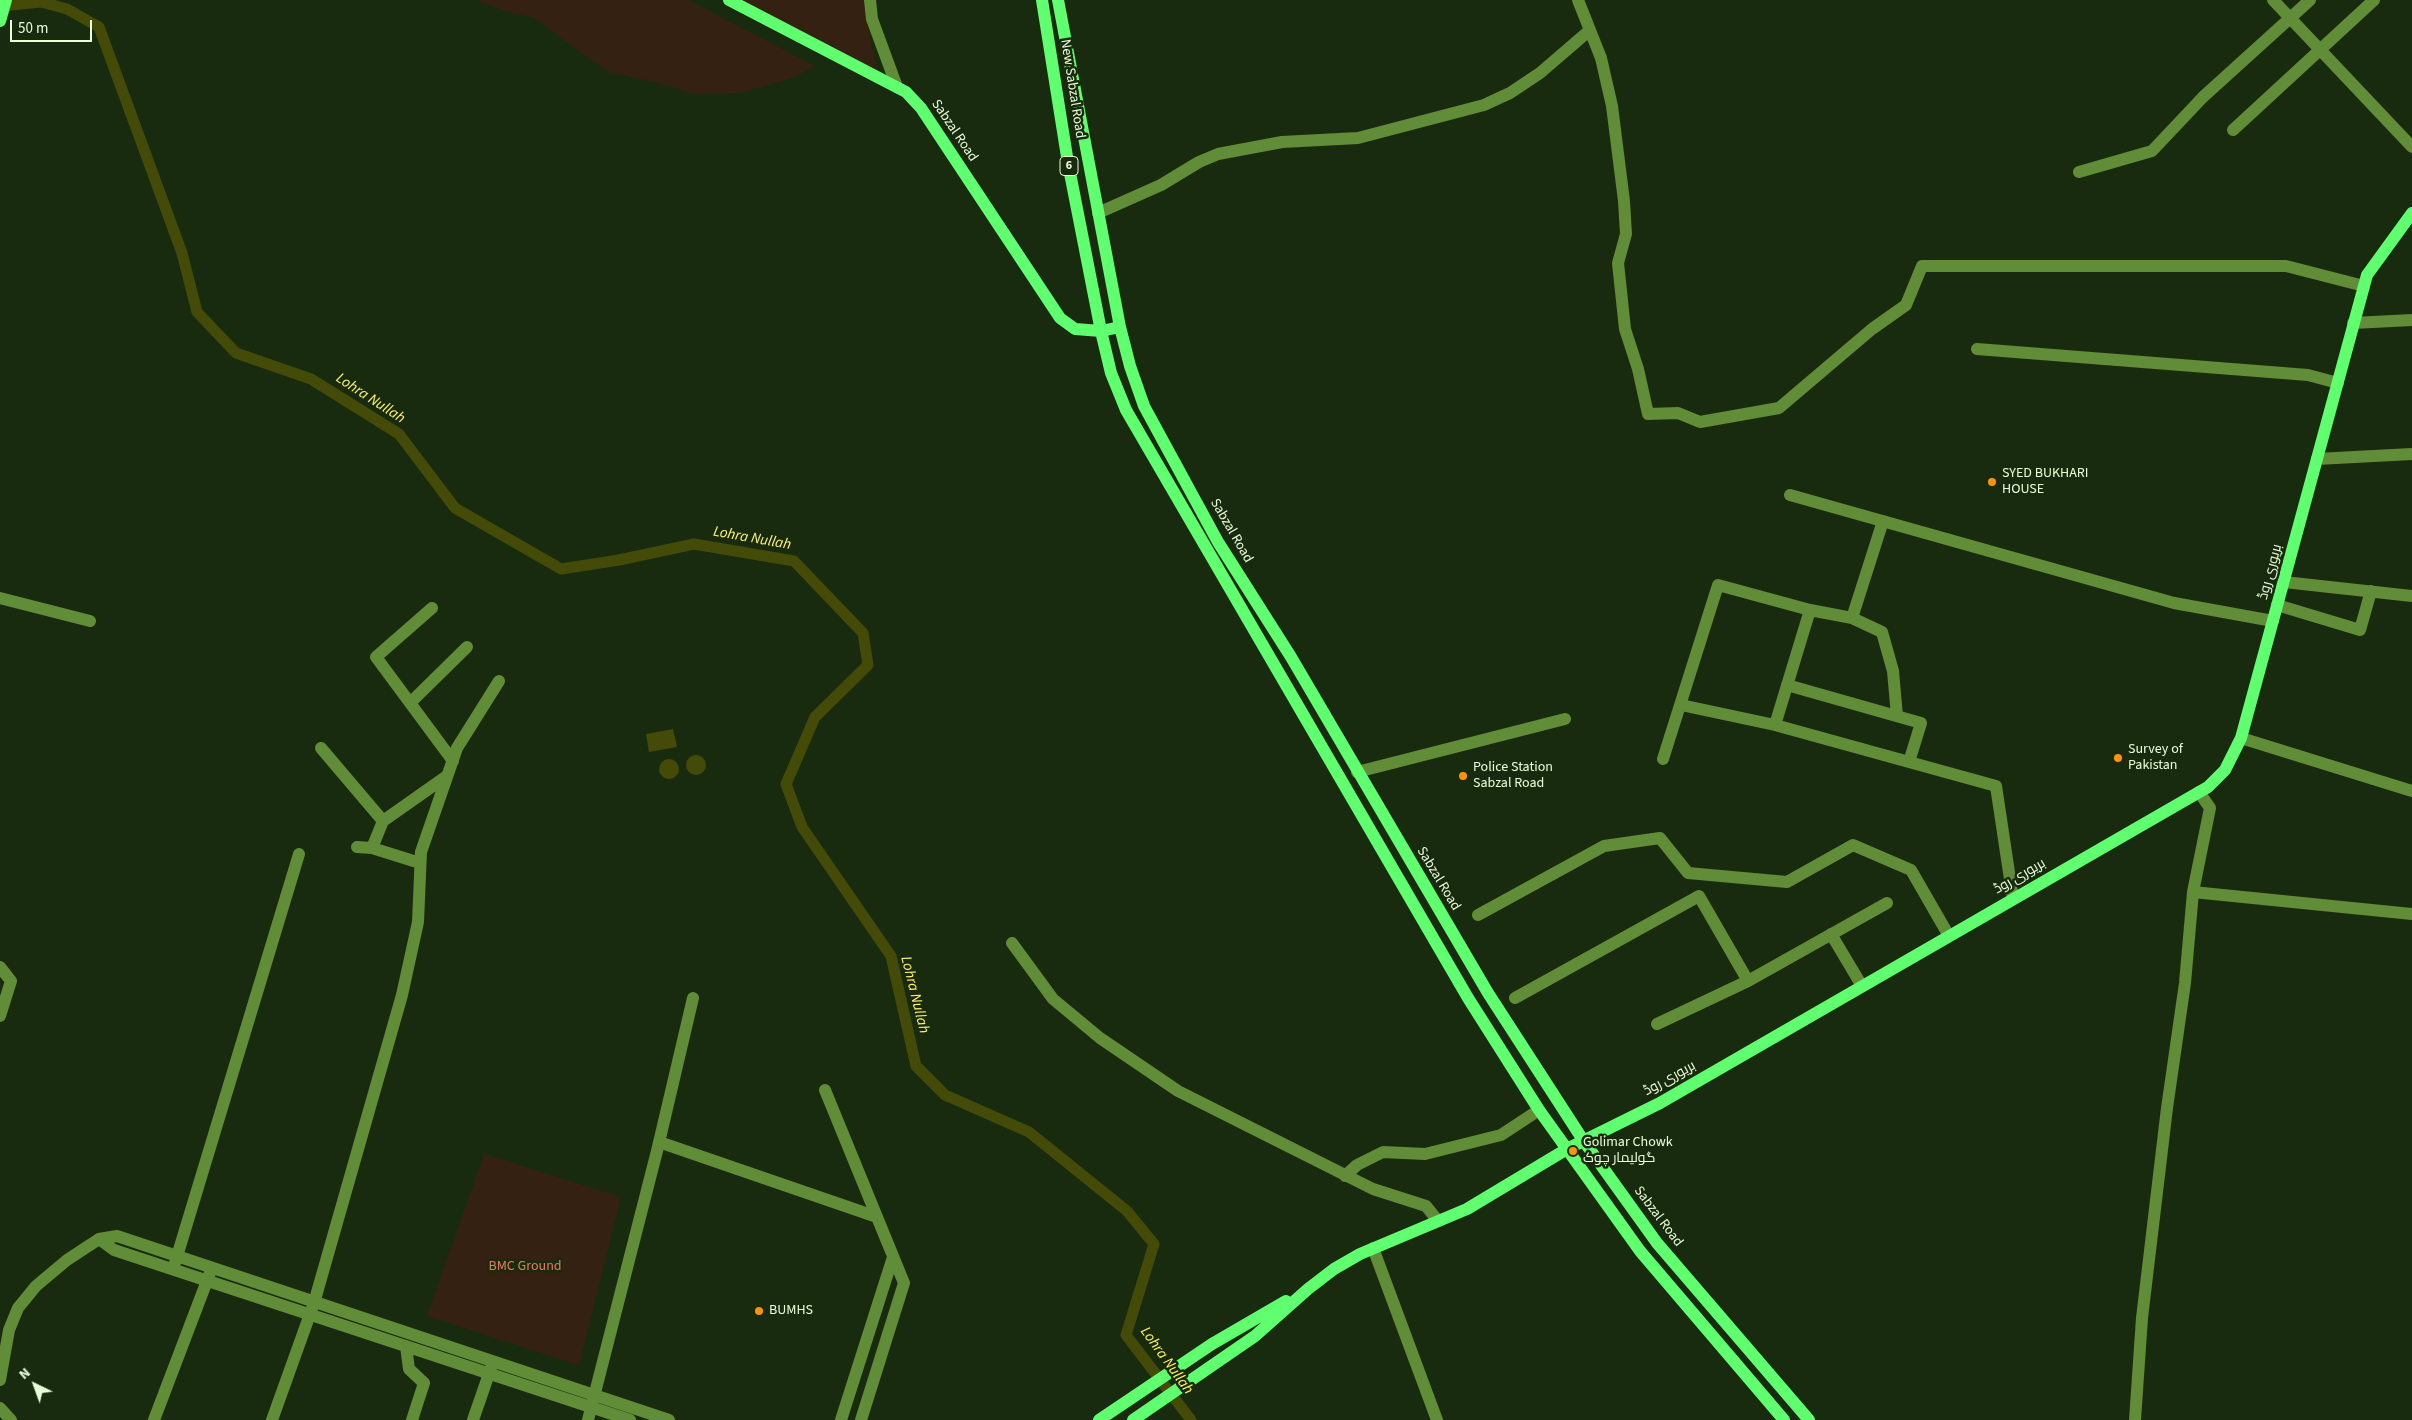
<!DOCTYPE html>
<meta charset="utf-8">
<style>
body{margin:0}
#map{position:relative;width:2412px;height:1420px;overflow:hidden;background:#192b0f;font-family:"Source Sans 3",sans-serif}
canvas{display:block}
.north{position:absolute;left:10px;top:1360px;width:50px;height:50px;-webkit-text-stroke:4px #192b0f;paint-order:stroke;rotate:318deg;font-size:14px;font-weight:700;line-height:20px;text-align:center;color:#e9ffd9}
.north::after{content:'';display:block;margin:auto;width:18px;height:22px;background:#e9ffd9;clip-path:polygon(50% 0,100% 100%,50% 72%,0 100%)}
.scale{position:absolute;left:10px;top:20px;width:82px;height:22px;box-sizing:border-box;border:2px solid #e9ffd9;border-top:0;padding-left:6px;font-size:15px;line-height:18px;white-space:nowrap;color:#e9ffd9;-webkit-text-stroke:4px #192b0f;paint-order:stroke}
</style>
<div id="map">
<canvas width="2412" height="1420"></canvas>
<div class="north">N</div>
<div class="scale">50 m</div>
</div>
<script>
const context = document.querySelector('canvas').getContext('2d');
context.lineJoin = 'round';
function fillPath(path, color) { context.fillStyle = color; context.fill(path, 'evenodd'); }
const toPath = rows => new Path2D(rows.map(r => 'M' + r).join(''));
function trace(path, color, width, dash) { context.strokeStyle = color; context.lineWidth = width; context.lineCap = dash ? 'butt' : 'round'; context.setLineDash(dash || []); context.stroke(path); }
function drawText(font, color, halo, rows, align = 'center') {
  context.font = font + ' "Source Sans 3",Cairo,sans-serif'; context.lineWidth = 5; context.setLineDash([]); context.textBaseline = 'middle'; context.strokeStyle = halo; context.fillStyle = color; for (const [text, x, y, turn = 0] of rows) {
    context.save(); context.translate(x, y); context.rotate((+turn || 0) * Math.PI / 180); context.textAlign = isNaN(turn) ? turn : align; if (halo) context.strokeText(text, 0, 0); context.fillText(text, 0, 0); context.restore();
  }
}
const green = toPath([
 [476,0,688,0,815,66,795,77,740,93,695,94,655,82,608,72,534,18,506,11],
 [725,0,866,0,871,43,879,75],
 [484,1154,621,1197,579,1365,427,1316]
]);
const water = toPath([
 [673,729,677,747,649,752,646,734],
 '686 765a10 10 0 1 1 20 0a10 10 0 1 1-20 0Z',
 '659 769a10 10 0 1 1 20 0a10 10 0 1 1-20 0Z'
]);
const canal = toPath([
 [0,6,41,2,67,9,99,27,182,253,197,312,236,353,311,379,399,434,455,508,561,569,619,560,694,544,794,561,863,633,868,665,815,717,786,784,802,827,891,956,916,1066,945,1095,1029,1132,1127,1211,1154,1244,1126,1335,1191,1420]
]);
const minor = toPath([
 [870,0,872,19,897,87],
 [1578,0,1601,58,1612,106,1624,201,1626,234,1618,263,1625,329,1638,369,1648,414,1678,413,1700,422,1779,408,1872,329,1906,305,1922,266,2286,266,2364,286],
 [2273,0,2412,147],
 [2233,130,2374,0],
 [2079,172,2152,151,2203,97,2310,0],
 [1098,213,1161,185,1199,162,1218,154,1282,142,1358,138,1484,105,1510,93,1540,73,1590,30],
 [2353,323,2412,320],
 [1977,349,2308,375,2338,383],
 [2317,459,2412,454],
 [1790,495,2174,603,2273,621],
 [2284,582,2412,596],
 [0,598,90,621],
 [2277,605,2360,630,2371,591],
 [432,608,376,657,453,761],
 [1852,618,1883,521],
 [1787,685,1921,723,1909,762],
 [410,703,467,647],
 [1681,705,1775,725,1996,786,2013,899],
 [1775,725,1810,610],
 [2241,738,2412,791],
 [321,748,383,821],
 [1663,759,1718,585,1810,610,1852,618,1882,632,1893,671,1897,716],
 [1357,772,1565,719],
 [357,847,372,848,420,863],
 [372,848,383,821,447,776],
 [2193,892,2412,914],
 [1478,915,1604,846,1660,838,1688,873,1787,882,1853,845,1911,870,1949,936],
 [1831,934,1862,986],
 [1012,943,1053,999,1100,1038,1178,1091,1373,1189,1426,1206,1438,1221],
 [0,967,11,981,0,1016],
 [1515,998,1699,896,1748,981],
 [1657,1024,1748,981,1887,903],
 [825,1090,904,1283,861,1420],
 [659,1142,877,1217],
 [1345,1176,1357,1165,1383,1152,1425,1154,1501,1135,1539,1110],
 [99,1239,114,1250,630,1420],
 [1373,1248,1437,1420],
 [175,1263,299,854],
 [406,1346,409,1369,424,1383,412,1420],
 [0,1380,9,1330,18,1308,36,1286,67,1260,99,1239,117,1236,669,1420],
 [0,1408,11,1420],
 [154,1420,210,1273],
 [272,1420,314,1303,402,995,418,922,421,852,457,748,499,681],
 [473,1420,491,1368],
 [588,1420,657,1151,693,998],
 [841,1420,893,1257],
 [2135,1420,2142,1318,2167,1108,2185,983,2193,892,2210,808,2199,792]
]);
const major = toPath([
 [729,0,906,92,921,108,1060,318,1075,329,1101,331,1120,327],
 [1042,0,1068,163,1101,331,1111,373,1126,410,1468,998,1539,1110,1640,1251,1784,1420],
 [1058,0,1120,327,1130,366,1144,406,1218,542,1291,657,1488,993,1583,1140,1657,1243,1809,1420],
 [0,21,6,0],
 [1099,1420,1212,1344,1286,1301],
 [1133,1420,1255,1336,1308,1289,1334,1269,1360,1254,1467,1209,1567,1149,1660,1103,2208,787,2225,770,2241,738,2367,275,2412,213]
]);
const markers = [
 [1992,482,5,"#ff9305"],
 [2118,758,5,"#ff9305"],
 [1463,776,5,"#ff9305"],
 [1573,1151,5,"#ff9305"],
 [759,1311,5,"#ff9305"]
];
const shields = [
 [1069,166,18]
];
const shieldNames = [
 ["6",1069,166]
];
const streetNames = [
 ["New Sabzal Road",1072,89,81],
 ["Sabzal Road",954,131,56],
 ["Sabzal Road",1231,531,60],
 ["بریوری روڈ",2271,572,-75],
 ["بریوری روڈ",2020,877,-30],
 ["Sabzal Road",1438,879,59],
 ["بریوری روڈ",1670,1079,-29],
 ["Sabzal Road",1658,1217,53]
];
const poiNames = [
 ["SYED BUKHARI",2002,474],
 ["HOUSE",2002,490],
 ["Survey of",2128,750],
 ["Pakistan",2128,766],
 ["Police Station",1473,768],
 ["Sabzal Road",1473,784],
 ["Golimar Chowk",1583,1143],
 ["گولیمار چوک",1583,1159],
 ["BUMHS",769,1311]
];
const parkNames = [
 ["BMC Ground",525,1267]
];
const waterNames = [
 ["Lohra Nullah",370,399,33],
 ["Lohra Nullah",752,539,10],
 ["Lohra Nullah",914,995,76],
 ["Lohra Nullah",1166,1361,54]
];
fillPath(green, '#352112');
fillPath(water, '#444b08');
trace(canal, '#444b08', 11);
trace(minor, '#618c38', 12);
trace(major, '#60ff6f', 12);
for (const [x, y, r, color] of markers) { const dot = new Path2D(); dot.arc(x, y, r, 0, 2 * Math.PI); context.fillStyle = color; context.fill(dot); trace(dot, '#192b0f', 2); }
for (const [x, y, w] of shields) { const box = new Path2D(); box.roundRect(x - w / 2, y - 9.5, w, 19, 4); context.fillStyle = '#192b0f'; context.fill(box); trace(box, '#e9ffd9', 1); }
drawText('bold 12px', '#e9ffd9', null, shieldNames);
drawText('14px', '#e9ffd9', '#192b0f', streetNames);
drawText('14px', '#e9ffd9', '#192b0f', poiNames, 'left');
drawText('14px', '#e77b5d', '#192b0f', parkNames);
drawText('italic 15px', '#fff567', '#192b0f', waterNames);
</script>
